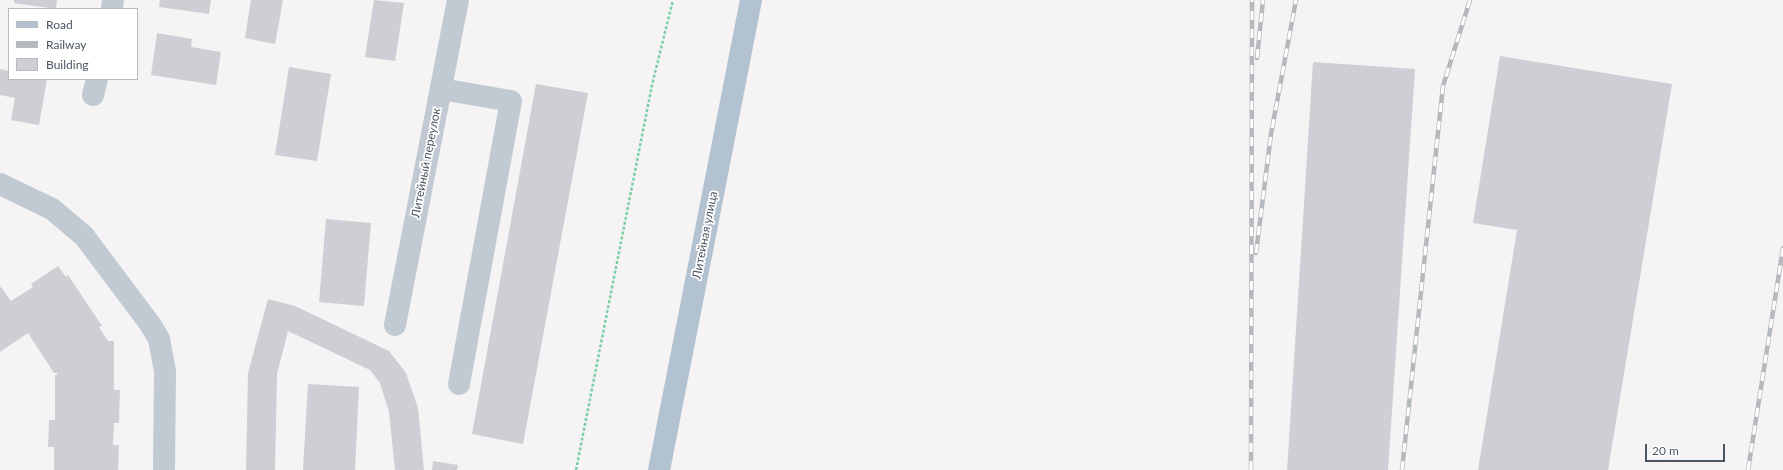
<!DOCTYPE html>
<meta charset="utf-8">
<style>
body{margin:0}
#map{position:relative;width:1783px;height:470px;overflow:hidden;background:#f5f3f3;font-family:Lato,sans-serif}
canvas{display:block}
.legend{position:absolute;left:8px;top:8px;width:130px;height:72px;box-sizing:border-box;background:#fff;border:1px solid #b7bbc0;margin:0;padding:5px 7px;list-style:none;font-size:12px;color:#4a5661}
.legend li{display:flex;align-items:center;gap:8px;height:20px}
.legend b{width:20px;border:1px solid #b7bbc0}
.scale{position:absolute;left:1645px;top:444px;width:80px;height:18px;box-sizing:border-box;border:2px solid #4a5661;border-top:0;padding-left:5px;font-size:12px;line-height:14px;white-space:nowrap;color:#4a5661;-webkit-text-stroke:3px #fff;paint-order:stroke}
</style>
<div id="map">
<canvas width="1783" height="470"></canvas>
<ul class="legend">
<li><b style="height:5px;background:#b3c2d1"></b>Road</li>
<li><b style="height:5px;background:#b5b8bd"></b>Railway</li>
<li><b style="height:11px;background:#cdcfd5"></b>Building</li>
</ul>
<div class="scale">20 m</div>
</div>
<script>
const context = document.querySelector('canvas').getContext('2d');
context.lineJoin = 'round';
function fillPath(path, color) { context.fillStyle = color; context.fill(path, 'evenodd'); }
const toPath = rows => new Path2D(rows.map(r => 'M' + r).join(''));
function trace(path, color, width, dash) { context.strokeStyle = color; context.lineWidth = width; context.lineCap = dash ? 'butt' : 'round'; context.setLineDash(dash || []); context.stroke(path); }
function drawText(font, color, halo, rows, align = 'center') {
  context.font = font + ' Lato,sans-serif'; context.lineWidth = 3.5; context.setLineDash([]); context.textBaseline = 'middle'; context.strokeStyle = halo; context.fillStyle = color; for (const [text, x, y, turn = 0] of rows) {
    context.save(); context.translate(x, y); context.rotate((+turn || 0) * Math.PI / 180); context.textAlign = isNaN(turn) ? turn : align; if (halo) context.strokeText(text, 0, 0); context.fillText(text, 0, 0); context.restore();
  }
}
const building = toPath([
 [14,0,57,0,56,9,14,3],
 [160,0,211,0,209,14,159,7],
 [251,0,283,0,275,44,245,38],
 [374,0,404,3,395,61,365,57],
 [157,33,192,39,191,47,221,52,216,85,151,75],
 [1500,56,1672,84,1608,470,1478,470,1517,230,1473,223],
 [1313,62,1415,69,1388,470,1287,470],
 [289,67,331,74,317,161,275,155],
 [0,69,9,71,9,79,47,79,39,125,11,120,15,98,0,95],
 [536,84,588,93,523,444,472,434],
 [326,219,371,223,364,306,319,302],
 [58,266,66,277,68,275,102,326,99,327,108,341,114,341,114,390,120,390,119,423,114,423,113,445,119,445,118,470,54,470,54,447,48,447,49,420,55,420,55,375,57,375,57,373,54,373,28,333,0,352,0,287,1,287,11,301,33,287,31,284],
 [268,299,295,306,389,351,406,373,418,408,424,470,395,470,389,412,380,383,370,370,288,331,277,374,275,470,246,470,248,373],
 [308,384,359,387,355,470,303,470],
 [433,461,458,465,457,470,432,470]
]);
const path = toPath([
 [576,470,652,85,673,0]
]);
const minor = toPath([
 [112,9,113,0],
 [441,89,511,101,459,384],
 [93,95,97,79],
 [0,184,52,209,84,236,150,324,159,339,165,371,164,470],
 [395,325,458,0]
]);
const major = toPath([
 [659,470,751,0]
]);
const rail = toPath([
 [1257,58,1263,0],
 [1256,253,1271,134,1296,0],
 [1251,470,1252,0],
 [1402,470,1443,86,1470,0],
 [1748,470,1783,248]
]);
const streetNames = [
 ["Литейный переулок",426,163,-79],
 ["Литейная улица",705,235,-79]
];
fillPath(building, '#cdcfd5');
trace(path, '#7ad0a6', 2.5, [3, 2]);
trace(minor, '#c1cad2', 22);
trace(major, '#b3c2d1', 22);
trace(rail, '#b5b8bd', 4.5);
trace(rail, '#fff', 3, [9]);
drawText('12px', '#4a5661', '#fff', streetNames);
</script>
